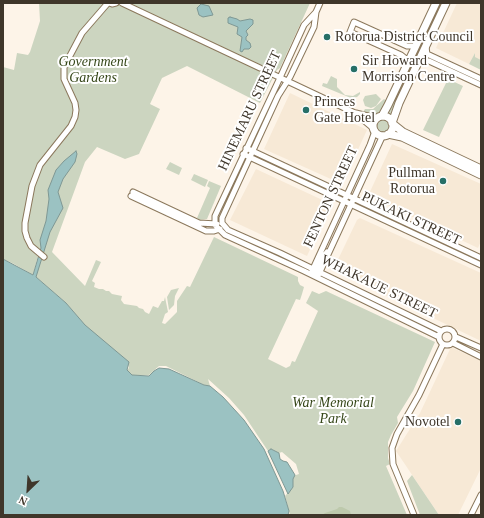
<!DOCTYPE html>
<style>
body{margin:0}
#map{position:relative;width:484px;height:518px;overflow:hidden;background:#fdf4e8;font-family:"Times New Roman",serif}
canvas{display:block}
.frame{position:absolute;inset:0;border:4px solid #3f362a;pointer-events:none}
.north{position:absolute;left:8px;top:470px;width:40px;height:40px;-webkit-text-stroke:3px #fff;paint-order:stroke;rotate:205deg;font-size:11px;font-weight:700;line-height:16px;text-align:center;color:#3f362a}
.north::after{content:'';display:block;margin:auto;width:14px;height:18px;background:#3f362a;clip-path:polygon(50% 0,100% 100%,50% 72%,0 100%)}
</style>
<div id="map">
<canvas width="484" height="518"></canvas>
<div class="frame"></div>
<div class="north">N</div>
</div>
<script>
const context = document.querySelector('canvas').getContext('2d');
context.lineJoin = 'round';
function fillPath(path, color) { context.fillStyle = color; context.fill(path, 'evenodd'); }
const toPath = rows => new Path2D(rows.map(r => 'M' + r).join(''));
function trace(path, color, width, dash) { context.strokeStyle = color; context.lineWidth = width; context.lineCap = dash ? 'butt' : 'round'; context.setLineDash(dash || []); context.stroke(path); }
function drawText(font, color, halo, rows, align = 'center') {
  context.font = font + ' "Times New Roman",serif'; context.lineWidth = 4; context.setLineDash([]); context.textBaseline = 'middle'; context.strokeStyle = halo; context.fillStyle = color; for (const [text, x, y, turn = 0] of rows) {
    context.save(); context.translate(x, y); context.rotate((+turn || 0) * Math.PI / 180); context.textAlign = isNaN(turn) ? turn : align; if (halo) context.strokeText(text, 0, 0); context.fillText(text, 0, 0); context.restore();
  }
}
const commercial = toPath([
 [457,3,481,4,481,60,474,57,475,53,469,64,436,48],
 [290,93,367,130,342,184,264,149],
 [392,144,481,184,481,241,478,248,368,196],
 [256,169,331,204,307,256,230,220],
 [360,218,481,273,481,341,333,270,357,220],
 [451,347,481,361,481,468,458,515,439,515,396,451,420,413]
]);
const green = toPath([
 [39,3,310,3,280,68,277,70,260,103,187,66,162,78,150,104,160,109,139,154,125,159,97,147,85,162,52,252,85,286,96,260,101,262,92,281,95,283,94,287,99,289,103,289,106,291,109,291,112,294,122,296,121,300,124,304,137,306,139,308,143,309,145,312,149,314,153,306,158,308,162,301,164,301,165,297,168,312,165,314,162,323,165,324,177,312,177,301,187,286,190,287,214,237,298,277,298,281,300,285,304,287,302,294,300,300,296,299,268,359,286,368,290,366,292,361,295,362,318,311,306,303,312,291,319,294,326,291,435,342,413,391,397,417,398,423,391,435,388,442,388,458,390,464,386,466,407,515,290,515,285,496,293,487,293,476,299,474,296,464,282,452,279,453,271,449,268,451,244,415,229,398,208,379,210,386,204,385,166,366,159,366,149,375,132,375,127,370,129,368,128,364,84,325,66,303,36,277,38,256,33,275,14,264,3,259,3,67,14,70,17,53,28,55,30,52,40,21],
 [431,20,434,21,392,110,391,115,386,113],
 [475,53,475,57,481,60,481,70,469,64],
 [331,76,337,79,337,87,345,95,353,96,360,92,360,94,357,97,351,98,322,86,323,83,327,84],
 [448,79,463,86,439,137,423,130],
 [376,94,381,99,376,106,371,108,365,106,363,100,365,96],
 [384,99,387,101,378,114,374,115,363,112,365,109,373,109],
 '376 126a7 7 0 1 1 14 0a7 7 0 1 1-14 0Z',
 [170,162,182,168,179,175,166,169],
 [194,174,208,180,205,187,191,180],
 [209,181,221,186,207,219,200,220,197,218,210,188,207,186],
 [179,288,175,296,174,305,169,310,167,297,171,290],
 [412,475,439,515,420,515,407,481]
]);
const forest = toPath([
 [339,507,342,507,350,511,351,515,322,515,325,513,337,509]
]);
const water = toPath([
 [201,4,209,6,213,15,203,17,199,15,197,8,201,4],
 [230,17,237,19,240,21,250,19,253,20,253,24,246,31,248,35,246,37,246,40,250,43,251,47,249,49,244,49,242,52,240,51,242,37,237,34,238,27,228,23,228,18,230,17],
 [76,151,77,154,75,162,63,179,58,192,63,208,50,232,36,277,66,303,85,325,129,362,127,370,132,375,149,376,154,371,159,368,169,369,204,385,210,386,223,397,244,420,264,449,283,491,289,511,288,515,3,515,3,259,33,275,41,248,40,240,46,221,49,199,48,190,56,170,64,161,76,151],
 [271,449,279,453,280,459,283,461,287,462,295,475,293,479,293,487,288,494,268,451,271,449]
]);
const minor = toPath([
 [109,3,112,4,116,3],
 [122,3,260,68],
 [316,12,304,25,278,82,215,216,215,225,225,235,304,271,439,337],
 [426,47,427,54,481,79],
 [418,62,424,61,429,61,481,85],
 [408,63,406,59,401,55,350,32,354,22,407,46,415,46],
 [266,71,355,113,373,128],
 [356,113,372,117,375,119],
 [246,148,481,258],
 [243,154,481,265],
 [133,192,199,223,217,224],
 [131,196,206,231,214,231,220,229],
 [222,223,228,230,280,253,441,331],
 [222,223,222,218,278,96,290,77,314,27,316,12,320,3],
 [44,257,31,246,27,238,25,231,25,223,32,186,40,165,71,126,75,117,76,110,75,103,64,79,64,67,82,33,108,3],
 [312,271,370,145,375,131],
 [316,273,323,257,327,252],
 [319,274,383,135],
 '439 337a8 8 0 1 1 16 0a8 8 0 1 1-16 0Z',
 [456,337,481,348],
 [453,343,481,357],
 [414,515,393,464,392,448,397,434,419,395,443,344],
 [471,515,481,495]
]);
const secondary = toPath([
 [382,116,388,105,436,3],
 '373 126a10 10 0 1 1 20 0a10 10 0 1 1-20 0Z',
 [392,123,399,103,446,3],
 [393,124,403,132,481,169],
 [388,134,402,137,481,175]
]);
const markers = [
 [327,37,4,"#266f67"],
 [354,69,4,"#266f67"],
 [306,110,4,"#266f67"],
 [443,181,4,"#266f67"],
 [458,422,4,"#266f67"]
];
const poiNames = [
 ["Rotorua District Council",335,37],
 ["Sir Howard",362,61],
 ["Morrison Centre",362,77],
 ["Princes",314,102],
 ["Gate Hotel",314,118],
 ["Pullman",435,173,"right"],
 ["Rotorua",435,189,"right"],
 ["Novotel",450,422,"right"]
];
const parkNames = [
 ["Government",93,62],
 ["Gardens",93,78],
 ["War Memorial",333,403],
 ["Park",333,419]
];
const streetNames = [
 ["HINEMARU STREET",250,111,-65],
 ["FENTON STREET",331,197,-65],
 ["PUKAKI STREET",411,219,25],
 ["WHAKAUE STREET",379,287,26]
];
fillPath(commercial, '#f7e9d6');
fillPath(green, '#ccd5c0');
fillPath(forest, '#bdc9ac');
fillPath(water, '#9bc2c2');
trace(water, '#7f9894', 1);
trace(minor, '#8b785c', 7);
trace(secondary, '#8b785c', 9);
trace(minor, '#fff', 5);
trace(secondary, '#fff', 7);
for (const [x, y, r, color] of markers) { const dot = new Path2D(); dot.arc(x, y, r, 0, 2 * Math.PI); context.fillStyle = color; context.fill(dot); trace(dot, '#fff', 1.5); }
drawText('14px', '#3f362a', '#fff', poiNames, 'left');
drawText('italic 14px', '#364719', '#fff', parkNames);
drawText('14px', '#3f362a', '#fff', streetNames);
</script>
